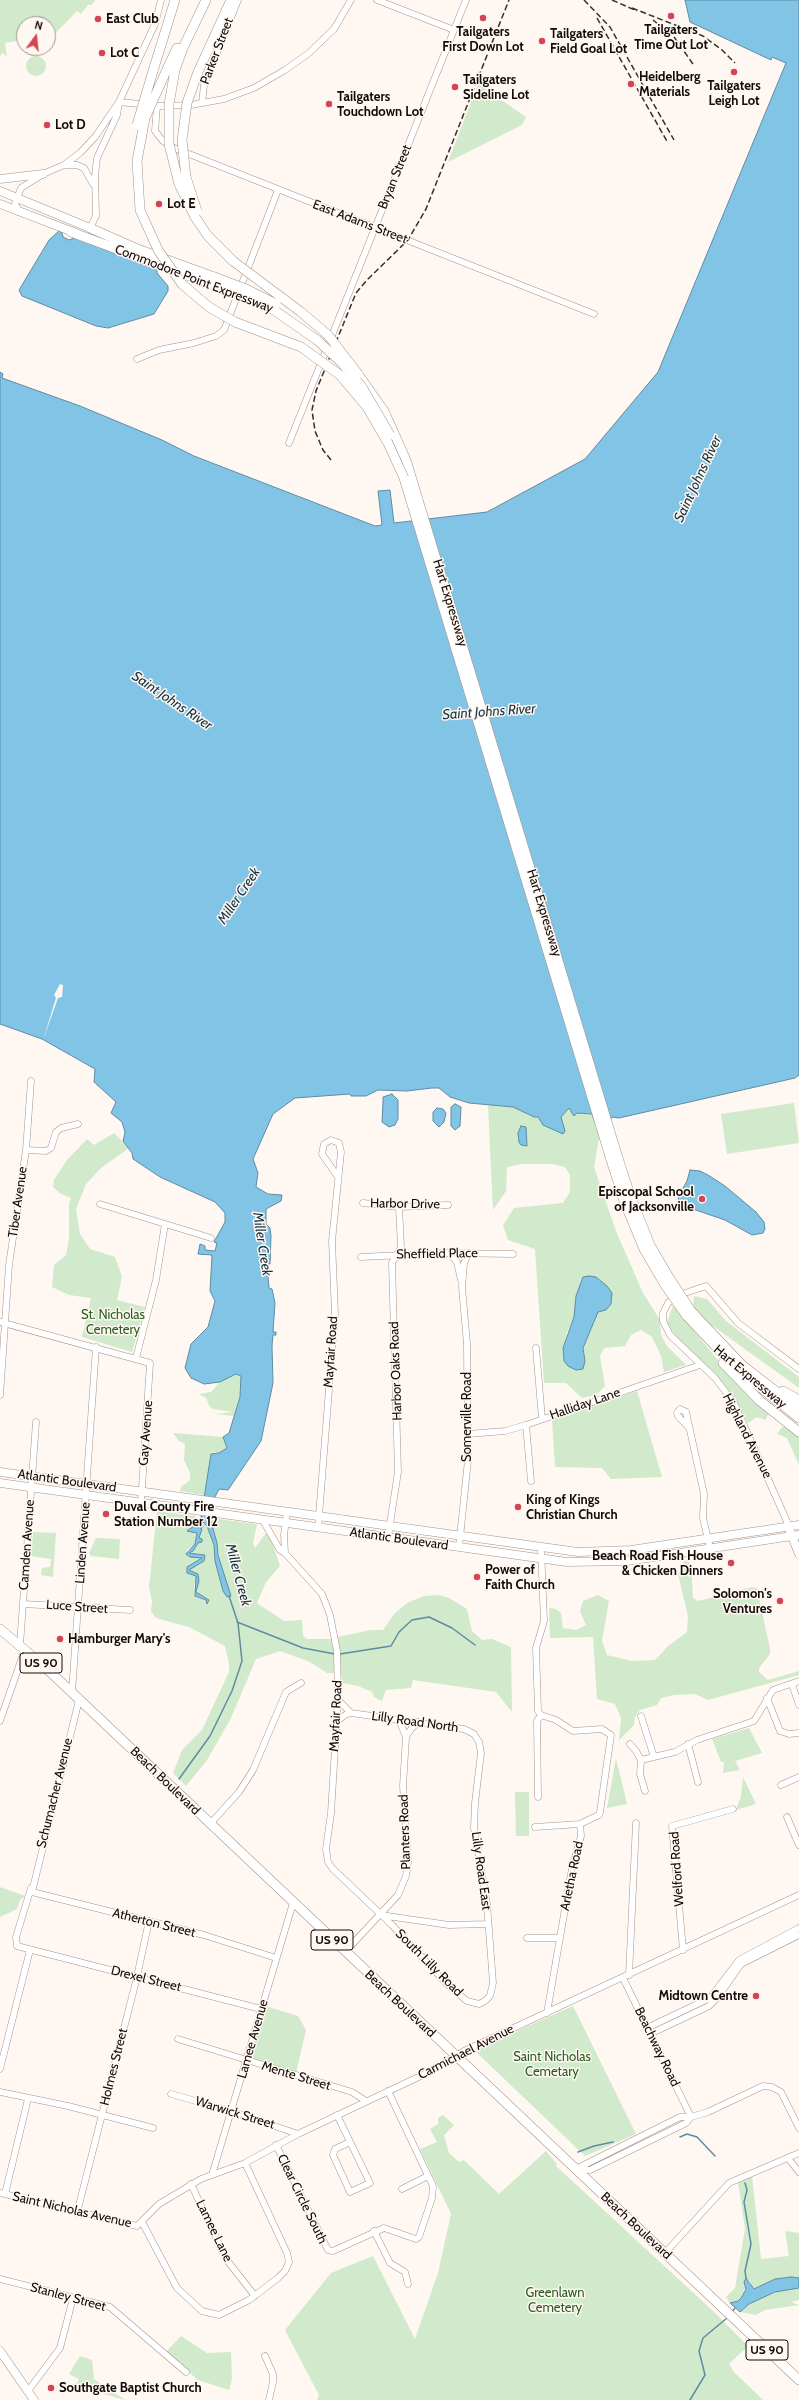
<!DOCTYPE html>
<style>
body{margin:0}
#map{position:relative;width:799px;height:2400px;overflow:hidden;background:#fff7f2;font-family:Cabin,sans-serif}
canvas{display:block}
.north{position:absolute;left:16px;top:16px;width:40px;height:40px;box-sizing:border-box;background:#fff7f2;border:1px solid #a09894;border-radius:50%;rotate:15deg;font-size:11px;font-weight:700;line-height:16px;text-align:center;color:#110a07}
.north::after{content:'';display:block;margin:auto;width:14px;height:18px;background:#d44455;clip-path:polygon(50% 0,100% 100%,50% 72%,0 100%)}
</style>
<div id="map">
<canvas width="799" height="2400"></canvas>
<div class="north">N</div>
</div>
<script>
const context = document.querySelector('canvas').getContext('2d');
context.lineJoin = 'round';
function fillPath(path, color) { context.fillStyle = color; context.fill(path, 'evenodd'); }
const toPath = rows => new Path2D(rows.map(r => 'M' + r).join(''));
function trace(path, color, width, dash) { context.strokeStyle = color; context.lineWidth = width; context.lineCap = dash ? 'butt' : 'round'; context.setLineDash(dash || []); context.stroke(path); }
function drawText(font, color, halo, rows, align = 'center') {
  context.font = font + ' Cabin,sans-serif'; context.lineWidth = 3; context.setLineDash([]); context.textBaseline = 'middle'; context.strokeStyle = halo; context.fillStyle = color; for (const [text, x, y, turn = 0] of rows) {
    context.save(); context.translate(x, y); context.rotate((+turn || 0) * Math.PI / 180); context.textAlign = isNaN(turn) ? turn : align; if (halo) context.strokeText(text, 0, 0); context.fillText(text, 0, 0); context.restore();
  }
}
const green = toPath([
 [0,0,95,0,95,1,91,5,88,5,81,14,77,11,48,41,48,24,24,24,24,47,21,49,17,41,5,43,7,56,2,53,0,57],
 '26 66a10 10 0 1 1 20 0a10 10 0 1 1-20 0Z',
 [478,84,526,117,522,125,448,162],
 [794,1103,799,1143,727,1154,721,1114],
 [488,1105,513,1107,527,1112,528,1115,562,1127,561,1117,569,1108,577,1113,592,1114,601,1128,594,1167,616,1231,643,1293,660,1320,661,1335,667,1346,686,1365,664,1372,661,1356,652,1337,641,1330,631,1335,625,1346,604,1348,600,1356,605,1386,596,1395,582,1398,566,1383,544,1383,535,1249,508,1240,503,1225,514,1208,563,1203,570,1192,570,1175,565,1167,553,1164,522,1164,507,1167,506,1191,493,1210],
 [596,1277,607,1286,606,1310,598,1312,590,1328,583,1348,585,1361,564,1361,563,1348,567,1332],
 [114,1133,129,1148,101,1168,86,1184,76,1209,80,1234,90,1249,115,1257,122,1276,117,1300,145,1307,132,1352,82,1337,91,1298,69,1295,52,1287,54,1265,66,1255,69,1238,69,1204,71,1198,61,1194,53,1187,54,1180,67,1160,87,1139,94,1145],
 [694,1296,707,1299,726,1321,799,1377,799,1388,706,1321,693,1307],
 [673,1305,725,1369,755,1402,769,1414,765,1420,757,1417,748,1423,732,1395,725,1385,681,1343,667,1323],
 [236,1374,241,1376,241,1381,240,1397,234,1416,215,1414,234,1412,213,1409,210,1407,206,1398,199,1394,211,1392,220,1382],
 [637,1391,662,1477,611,1479,602,1468,555,1467,552,1420],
 [782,1427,789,1427,799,1435,799,1465,787,1438,777,1434],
 [173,1433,223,1437,227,1448,219,1453,213,1452,204,1495,180,1491,181,1487,190,1480,190,1473,184,1460,185,1444,179,1441],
 [157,1511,195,1516,198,1519,201,1517,197,1529,190,1530,197,1532,195,1544,187,1550,187,1556,202,1558,187,1567,188,1574,196,1576,194,1587,198,1598,206,1600,208,1604,207,1598,197,1595,198,1574,189,1569,204,1561,203,1554,189,1552,200,1542,200,1528,203,1527,202,1522,207,1526,213,1541,223,1591,231,1595,227,1588,210,1518,257,1524,253,1543,255,1548,266,1533,271,1539,280,1566,266,1582,257,1603,284,1621,302,1620,303,1636,307,1639,331,1639,334,1652,336,1673,327,1673,310,1662,280,1651,256,1659,230,1720,207,1760,186,1786,173,1773,182,1750,202,1730,229,1672,229,1663,225,1646,189,1627,156,1618,151,1611,152,1601,149,1587],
 [33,1532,56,1533,53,1577,41,1575,42,1568,50,1567,51,1559,31,1556],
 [96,1538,120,1539,119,1559,91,1556,89,1553],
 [687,1560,691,1564,693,1598,698,1601,752,1587,757,1588,770,1649,770,1654,759,1668,759,1672,768,1680,799,1671,799,1675,708,1700,695,1694,674,1695,661,1698,657,1705,640,1710,635,1717,634,1725,619,1740,621,1718,615,1704,597,1699,593,1637,550,1638,549,1608,556,1609,561,1613,563,1628,576,1630,586,1625,580,1611,583,1601,598,1595,609,1601,602,1641,607,1655,632,1661,655,1660,668,1646,687,1632,688,1616,678,1574,684,1561],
 [439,1595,449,1598,467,1609,472,1631,482,1640,492,1639,511,1647,512,1712,496,1692,413,1680,411,1688,386,1690,382,1701,374,1697,372,1692,358,1686,342,1683,338,1637,371,1630,383,1630,395,1613,407,1603,424,1596],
 [749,1728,762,1753,735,1761,740,1770,723,1773,724,1762,721,1762,712,1739],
 [616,1758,627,1804,607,1808],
 [743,1777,756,1804,736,1810,741,1796],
 [515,1792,529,1792,529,1836,516,1836],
 [0,1887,25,1896,20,1900,17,1909,0,1917],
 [265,2006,298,2016,306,2030,296,2073,250,2059],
 [573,2006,636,2134,585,2156,474,2050],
 [443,2115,454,2125,444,2135,449,2153,459,2162,464,2160,499,2194,546,2151,557,2164,556,2166,712,2310,748,2346,729,2364,734,2372,763,2400,317,2400,319,2395,285,2330,331,2273,373,2256,415,2339,438,2273,451,2214,420,2149,437,2142,430,2129,438,2124,438,2118],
 [752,2176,761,2259,789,2256,785,2231,799,2233,799,2278,775,2279,754,2289,749,2280,739,2300,730,2303,726,2297,735,2288,745,2229,738,2182],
 [799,2288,799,2300,791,2302,799,2305,765,2310,756,2315,740,2312,749,2304,775,2292],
 [181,2336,207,2353,231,2352,232,2379,229,2390,198,2380,166,2352],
 [80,2356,92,2360,94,2379,125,2400,76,2386,79,2379,69,2374]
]);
const water = toPath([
 [685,0,799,0,799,1075,795,1078,619,1118,612,1117,607,1125,595,1123,592,1114,577,1113,574,1116,569,1108,561,1117,565,1131,563,1134,543,1125,538,1117,534,1117,513,1107,469,1103,450,1097,439,1088,432,1088,407,1091,378,1090,366,1096,351,1096,350,1094,295,1098,273,1114,253,1159,258,1173,256,1187,268,1194,282,1195,281,1201,266,1209,266,1224,270,1228,271,1236,270,1264,267,1264,269,1288,272,1289,275,1303,273,1332,276,1332,276,1335,273,1335,272,1346,273,1383,261,1441,228,1490,219,1489,210,1507,210,1518,217,1543,218,1555,231,1596,227,1597,223,1591,215,1561,214,1545,207,1526,203,1522,201,1524,203,1527,200,1528,202,1529,199,1538,202,1539,202,1542,198,1543,193,1551,189,1553,205,1555,204,1561,189,1570,198,1574,199,1581,196,1592,209,1600,207,1604,206,1600,195,1596,196,1576,187,1573,187,1567,202,1558,190,1557,186,1554,195,1544,197,1533,187,1531,194,1526,197,1528,201,1517,211,1454,219,1453,227,1448,223,1437,229,1433,240,1397,241,1376,236,1374,220,1382,204,1384,191,1378,185,1368,191,1344,208,1327,215,1301,210,1291,212,1255,198,1254,200,1244,205,1246,205,1250,215,1251,217,1243,214,1242,225,1222,225,1213,215,1202,160,1177,133,1159,132,1153,123,1141,125,1132,122,1122,111,1113,116,1102,94,1082,95,1069,42,1039,0,1024,0,372,3,374,2,378,80,406,162,440,194,456,375,526,382,525,378,491,390,490,394,523,487,512,585,459,658,372,786,63,772,57,771,60,690,22,685,0],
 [59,231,62,233,63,237,69,240,75,238,157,269,157,273,168,286,168,291,154,314,108,328,96,326,22,296,19,290,49,240,59,231],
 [392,1094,398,1100,398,1119,395,1125,389,1127,382,1122,383,1102,383,1097,392,1094],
 [455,1104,461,1107,460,1126,455,1130,451,1126,451,1107,455,1104],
 [437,1108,443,1109,446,1113,444,1122,439,1127,433,1121,433,1112,437,1108],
 [521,1126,526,1127,527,1146,521,1145,519,1142,518,1133,521,1126],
 [690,1170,700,1171,708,1175,725,1186,756,1212,764,1222,765,1229,763,1233,752,1235,725,1220,687,1207,680,1203,678,1197,687,1181,690,1170],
 [589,1276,596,1277,607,1286,612,1293,611,1304,606,1310,598,1312,583,1348,585,1361,583,1369,576,1370,568,1366,564,1361,563,1348,574,1317,576,1296,583,1277,589,1276],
 [791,2277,799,2278,799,2288,775,2292,749,2304,740,2312,730,2303,738,2301,741,2298,746,2289,744,2282,746,2278,754,2289,775,2279,791,2277]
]);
const pier = toPath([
 [60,984,63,985,62,997,58,998,43,1040,56,998,54,995]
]);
const stream = toPath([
 [237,1622,303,1648,335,1654],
 [340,1654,391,1646,399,1632,412,1620,429,1617,452,1628,475,1645],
 [179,1779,210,1736,232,1691,242,1661,238,1623,229,1596],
 [680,2137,687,2134,697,2137,715,2156],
 [578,2152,594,2146,613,2142],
 [745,2183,747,2190,744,2202,751,2244,745,2271,746,2278],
 [732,2312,735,2308],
 [690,2400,705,2375,699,2351,703,2338,727,2318]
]);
const minor = toPath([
 [377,0,454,30],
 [119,102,161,106,191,105,224,99,254,88,285,70,309,53,334,29,351,0],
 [202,103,204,85,238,0],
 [157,106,155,131,163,141,174,148,594,314],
 [65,165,77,165,84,168,93,184],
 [19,212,15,203,21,188,43,174,64,165,80,153,95,137,119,102,155,24,161,0],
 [90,228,96,216,95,176,97,158,117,115,119,102],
 [137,359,159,350,194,343,216,336,224,330,278,190],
 [289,443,466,0],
 [26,1150,46,1151,51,1148,56,1132,61,1128,78,1124],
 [363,1203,399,1207,448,1205],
 [100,1204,211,1238],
 [449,1253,457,1262,461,1280],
 [361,1257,443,1253,513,1254],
 [0,1322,150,1363,141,1503],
 [536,1348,542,1419],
 [136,1358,156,1280,165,1224],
 [0,1395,9,1265,26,1150,31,1081],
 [526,1425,531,1481],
 [688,1427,678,1416,677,1413,680,1409,686,1412,704,1494,703,1518,710,1548],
 [468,1434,505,1431,526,1425,700,1365],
 [287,1512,284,1535,285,1553,322,1594,330,1615,337,1651,338,1700,331,1813,326,1849,328,1862,333,1869,392,1925,448,1985,467,2001,479,2004,485,2001,490,1996,493,1983,487,1904,474,1828,475,1803,481,1753,479,1742,474,1734,464,1729,351,1713,345,1715,336,1722],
 [262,1519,280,1550,285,1553],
 [789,1526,734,1403,715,1378,670,1335,663,1321,663,1313,668,1303,676,1296,706,1286,738,1323,799,1369],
 [318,1528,335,1314,332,1241,341,1152,339,1143,331,1140,324,1144,322,1154,338,1177],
 [388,1537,398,1472,392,1263,401,1247,399,1207],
 [459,1547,468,1460,467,1344,462,1287,464,1263,469,1253],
 [541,1548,544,1621,536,1648,538,1711,541,1715,556,1720,573,1731,602,1729,611,1735,600,1812,599,1815,580,1824,581,1836,572,1868,547,2013],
 [23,1604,130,1610],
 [20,1645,36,1422],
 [792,1684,799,1705],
 [72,1692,96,1347],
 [767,1698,780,1731,789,1734,799,1733],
 [79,1700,32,1892,204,1935,276,1958],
 [338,1700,351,1713],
 [641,1716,654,1757],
 [0,1721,25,1649],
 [406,1737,411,1729,418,1722],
 [630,1744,636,1751,641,1760,640,1774,645,1791],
 [688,1744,698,1782],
 [641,1760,675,1752,697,1740,754,1721,773,1690,799,1681],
 [781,1785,799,1777],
 [538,1797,537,1721,541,1715],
 [787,1817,799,1845],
 [210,1824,239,1792,253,1770,286,1692,301,1683],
 [535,1827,580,1824],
 [31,1888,16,1937,17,1946,261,2009],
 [380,1915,449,1925,488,1924],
 [527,1938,559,1938],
 [683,1950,672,1826,733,1809],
 [345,1952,398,1895,406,1876,408,1862,403,1786,406,1737,399,1720],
 [629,1975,636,1823],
 [623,1978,691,2117],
 [647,2028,710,1998,739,1960,799,1928],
 [650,2034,709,2006,718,1997,741,1964,799,1935],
 [178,2039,352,2092,366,2101],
 [0,2069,30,1950],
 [0,2092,68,2106,153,2128],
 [171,2094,231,2111,298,2134],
 [337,2115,370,2183,350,2192,333,2155,335,2149,350,2142],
 [276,2145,328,2250,333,2251,384,2228,416,2239,419,2237,432,2198,433,2186,388,2091],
 [788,2158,799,2172],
 [576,2169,680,2117,691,2117,708,2112,763,2086,772,2087,781,2092,799,2128],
 [576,2169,590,2170,686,2123,691,2117],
 [212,2175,293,1903],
 [191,2184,226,2259,255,2296],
 [402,2189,428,2176],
 [0,2193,137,2226,159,2204,201,2179,245,2163,298,2134,429,2072,464,2051,799,1895],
 [5,2194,28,2099],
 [77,2213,136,1981,149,1921],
 [142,2222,177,2288,202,2311,219,2315,249,2300,278,2278,285,2271,289,2262,287,2253,245,2163],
 [374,2231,390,2263,405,2272,408,2284],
 [665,2253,729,2183,799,2153],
 [0,2279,110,2307,186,2372],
 [265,2356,273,2374,273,2382,269,2400],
 [28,2391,60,2348,73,2298]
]);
const major = toPath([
 [0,179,43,174],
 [0,191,90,228],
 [0,204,76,233],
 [0,1472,578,1552,631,1550,799,1525],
 [0,1483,567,1562,627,1561,799,1535],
 [790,1531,799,1554],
 [0,2351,34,2400]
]);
const highway = toPath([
 [168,67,177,48],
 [175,70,183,48,206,0],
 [153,71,175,0],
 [198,72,231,0],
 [90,228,140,250,214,277],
 [71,232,211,284],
 [358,374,384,411,406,460,618,1158],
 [404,478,611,1160],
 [691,1311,742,1365,799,1409],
 [686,1315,736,1368,799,1418],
 [723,1363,760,1401,799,1432],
 [783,1391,799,1400],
 [0,1629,46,1668,799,2380]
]);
const rail = toPath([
 [584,0,610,27,674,140],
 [612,0,637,11],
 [632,8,703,36,722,50,735,63],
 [597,18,668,143],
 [653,20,674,37,693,64],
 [331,460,323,450,315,431,312,410,316,391,356,293,367,280,408,240,426,209,509,0]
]);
const highwayBridge = toPath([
 [168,67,145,118,137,161,140,210,158,250,182,284,209,307,235,322,301,347,340,375,367,407,388,443,404,478],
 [175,70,169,104,169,144,179,184,195,217,208,236,233,261,301,312,328,335,358,374],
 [137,125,153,71],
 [197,211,186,177,182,140,187,103,198,72],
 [214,277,246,289,276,304],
 [211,284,271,308,317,340,342,363,362,387,390,435],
 [618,1158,630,1195,650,1245,668,1276,691,1311],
 [611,1160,624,1201,644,1249,665,1285,686,1315]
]);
const markers = [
 [671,16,4,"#d44455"],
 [483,18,4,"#d44455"],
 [98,19,4,"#d44455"],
 [542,41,4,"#d44455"],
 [102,53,4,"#d44455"],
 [734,72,4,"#d44455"],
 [631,84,4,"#d44455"],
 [455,87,4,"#d44455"],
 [329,104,4,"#d44455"],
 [47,125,4,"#d44455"],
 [159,204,4,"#d44455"],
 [702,1199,4,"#d44455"],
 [518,1507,4,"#d44455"],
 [106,1514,4,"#d44455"],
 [731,1563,4,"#d44455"],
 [477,1577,4,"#d44455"],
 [780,1601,4,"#d44455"],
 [60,1639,4,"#d44455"],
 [756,1996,4,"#d44455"],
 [51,2388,4,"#d44455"]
];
const shields = [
 [41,1663,42],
 [332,1940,42],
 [767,2350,42]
];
const shieldNames = [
 ["US 90",41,1663],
 ["US 90",332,1940],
 ["US 90",767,2350]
];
const poiNames = [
 ["East Club",106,19],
 ["Tailgaters",671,30,"center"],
 ["Time Out Lot",671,45,"center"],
 ["Tailgaters",483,32,"center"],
 ["First Down Lot",483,47,"center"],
 ["Tailgaters",550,34],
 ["Field Goal Lot",550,49],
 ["Lot C",110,53],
 ["Heidelberg",639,77],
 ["Materials",639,92],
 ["Tailgaters",463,80],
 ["Sideline Lot",463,95],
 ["Tailgaters",734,86,"center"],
 ["Leigh Lot",734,101,"center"],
 ["Tailgaters",337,97],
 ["Touchdown Lot",337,112],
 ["Lot D",55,125],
 ["Lot E",167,204],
 ["Episcopal School",694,1192,"right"],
 ["of Jacksonville",694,1207,"right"],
 ["King of Kings",526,1500],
 ["Christian Church",526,1515],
 ["Duval County Fire",114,1507],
 ["Station Number 12",114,1522],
 ["Beach Road Fish House",723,1556,"right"],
 ["& Chicken Dinners",723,1571,"right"],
 ["Power of",485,1570],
 ["Faith Church",485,1585],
 ["Solomon's",772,1594,"right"],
 ["Ventures",772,1609,"right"],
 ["Hamburger Mary's",68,1639],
 ["Midtown Centre",748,1996,"right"],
 ["Southgate Baptist Church",59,2388]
];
const streetNames = [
 ["Parker Street",217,51,-69],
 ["Bryan Street",395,177,-68],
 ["East Adams Street",360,222,21],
 ["Commodore Point Expressway",194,279,21],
 ["Hart Expressway",450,603,73],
 ["Hart Expressway",544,913,73],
 ["Tiber Avenue",18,1202,-82],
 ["Harbor Drive",405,1204,1],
 ["Sheffield Place",437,1254,-1],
 ["Mayfair Road",331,1352,-86],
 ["Harbor Oaks Road",396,1371,-92],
 ["Hart Expressway",750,1377,40],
 ["Halliday Lane",585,1404,-19],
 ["Somerville Road",467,1417,-90],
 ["Gay Avenue",146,1433,-86],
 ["Highland Avenue",747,1436,63],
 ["Atlantic Boulevard",67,1481,8],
 ["Atlantic Boulevard",399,1539,8],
 ["Linden Avenue",83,1543,-86],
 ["Camden Avenue",27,1545,-86],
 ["Luce Street",77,1607,4],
 ["Mayfair Road",336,1716,-87],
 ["Lilly Road North",415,1722,8],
 ["Beach Boulevard",165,1781,44],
 ["Schumacher Avenue",55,1793,-76],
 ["Planters Road",405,1832,-92],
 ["Welford Road",677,1869,-94],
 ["Lilly Road East",481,1871,82],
 ["Arletha Road",572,1876,-78],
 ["Atherton Street",154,1923,14],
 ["South Lilly Road",429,1963,45],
 ["Drexel Street",146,1979,14],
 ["Beach Boulevard",400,2004,43],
 ["Lamee Avenue",253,2039,-74],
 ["Beachway Road",657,2047,64],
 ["Carmichael Avenue",466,2052,-27],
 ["Holmes Street",114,2067,-76],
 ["Mente Street",296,2076,17],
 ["Warwick Street",235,2113,17],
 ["Clear Circle South",302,2199,64],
 ["Saint Nicholas Avenue",72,2210,13],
 ["Beach Boulevard",636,2226,43],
 ["Lamee Lane",214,2231,64],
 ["Stanley Street",68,2297,15]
];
const parkNames = [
 ["St. Nicholas",113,1315],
 ["Cemetery",113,1330],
 ["Saint Nicholas",552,2057],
 ["Cemetary",552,2072],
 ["Greenlawn",555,2293],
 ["Cemetery",555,2308]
];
const waterNames = [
 ["Saint Johns River",698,479,-65],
 ["Saint Johns River",172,701,34],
 ["Saint Johns River",489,712,-4],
 ["Miller Creek",239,896,-56],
 ["Miller Creek",262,1244,81],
 ["Miller Creek",238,1575,75]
];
fillPath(green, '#d0eacb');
fillPath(water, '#81c4e5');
trace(water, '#5f8ca2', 1);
fillPath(pier, '#fff7f2');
trace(stream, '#5f8ca2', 1.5);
trace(minor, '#a69388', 7);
trace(major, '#a69388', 9);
trace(highway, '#a69388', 10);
trace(minor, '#fff', 6);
trace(major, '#fff', 8);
trace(highway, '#fff', 9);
trace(rail, '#362f2b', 1.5, [6, 3]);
trace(highwayBridge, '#a69388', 10, []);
trace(highwayBridge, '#fff', 9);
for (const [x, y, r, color] of markers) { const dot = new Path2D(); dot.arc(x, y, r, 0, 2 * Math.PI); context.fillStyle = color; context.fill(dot); trace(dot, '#fff7f2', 1.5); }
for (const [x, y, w] of shields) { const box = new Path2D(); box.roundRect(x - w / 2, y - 10, w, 20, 3); context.fillStyle = '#fff7f2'; context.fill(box); trace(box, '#110a07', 1); }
drawText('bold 12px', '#110a07', null, shieldNames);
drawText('bold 13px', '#110a07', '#fff7f2', poiNames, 'left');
drawText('13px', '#110a07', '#fff7f2', streetNames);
drawText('13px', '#2a5f1e', '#fff7f2', parkNames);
drawText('italic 14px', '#143442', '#fff7f2', waterNames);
</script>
